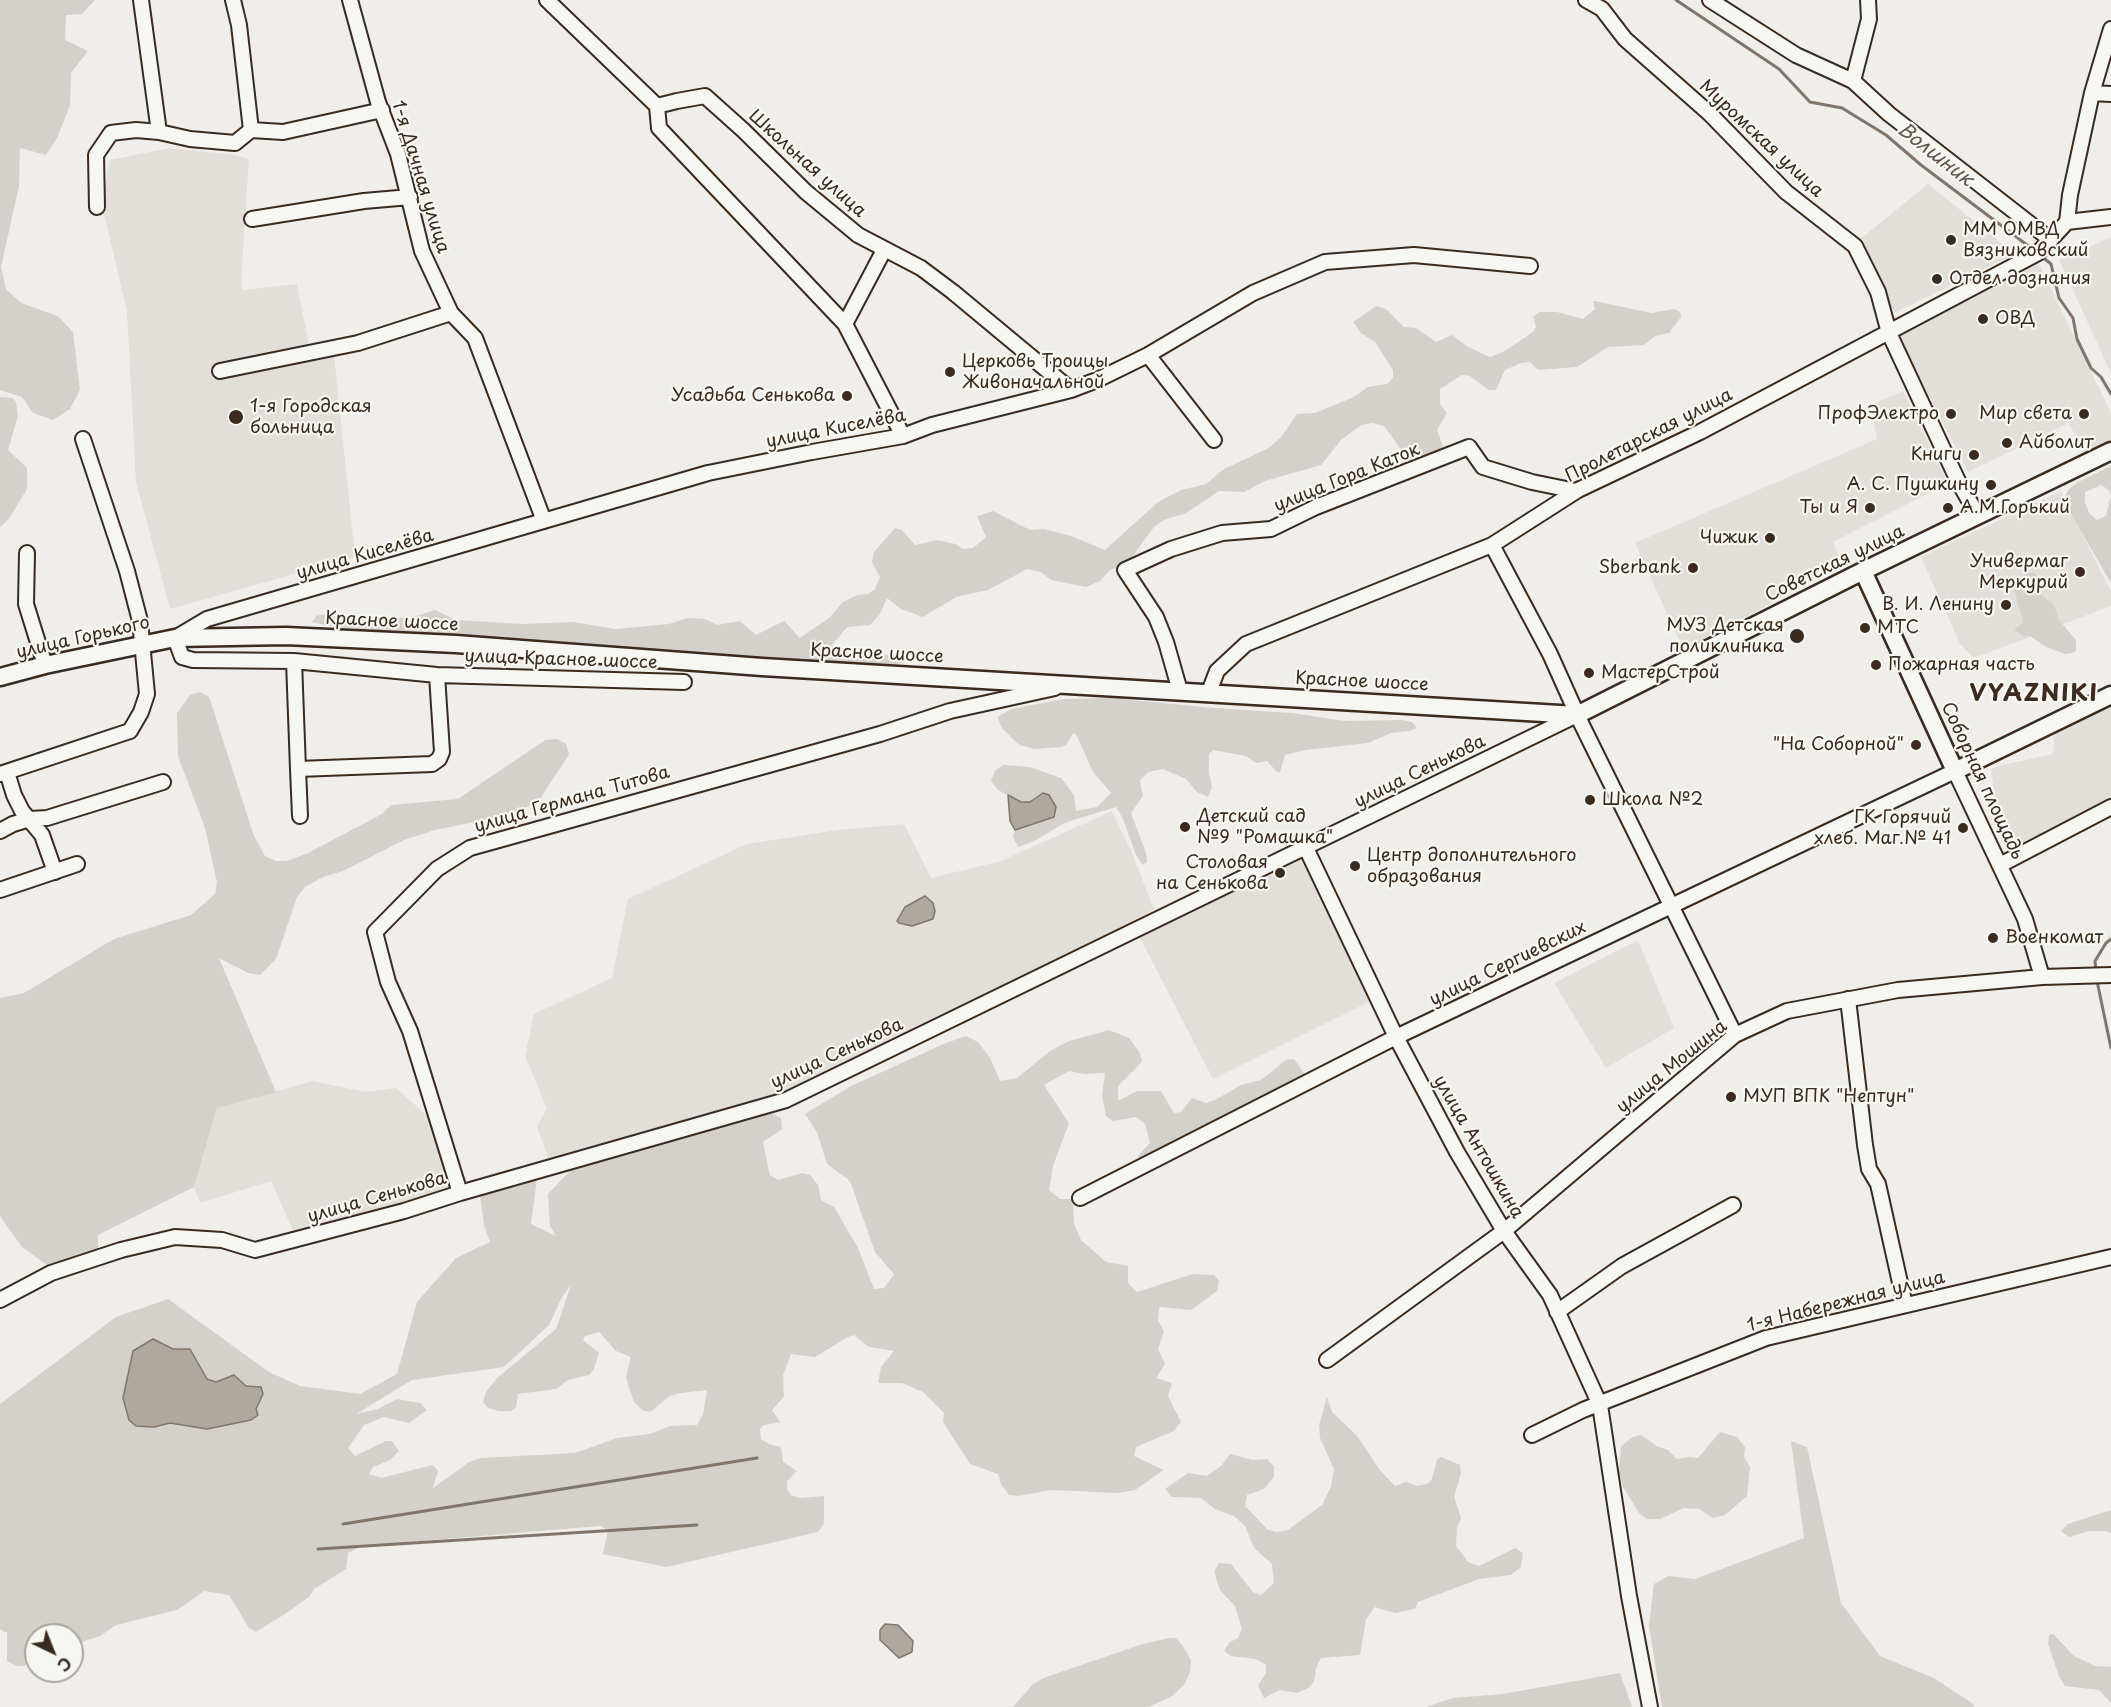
<!DOCTYPE html>
<meta charset="utf-8">
<style>
body{margin:0}
#map{position:relative;width:2111px;height:1707px;overflow:hidden;background:#efeeea;font-family:"Playpen Sans",sans-serif}
canvas{display:block}
.north{position:absolute;left:24px;top:1623px;width:60px;height:60px;box-sizing:border-box;background:#f6f6f2;border:2px solid #aba49d;border-radius:50%;rotate:137deg;font-size:16px;font-weight:700;line-height:24px;text-align:center;color:#3b2a1e}
.north::after{content:'';display:block;margin:auto;width:21px;height:27px;background:#3b2a1e;clip-path:polygon(50% 0,100% 100%,50% 72%,0 100%)}
</style>
<div id="map">
<canvas width="2111" height="1707"></canvas>
<div class="north">С</div>
</div>
<script>
const context = document.querySelector('canvas').getContext('2d');
context.lineJoin = 'round';
function fillPath(path, color) { context.fillStyle = color; context.fill(path, 'evenodd'); }
const toPath = rows => new Path2D(rows.map(r => 'M' + r).join(''));
function trace(path, color, width, dash) { context.strokeStyle = color; context.lineWidth = width; context.lineCap = dash ? 'butt' : 'round'; context.setLineDash(dash || []); context.stroke(path); }
function drawText(font, color, halo, rows, align = 'center') {
  context.font = font + ' "Playpen Sans",sans-serif'; context.lineWidth = 4.5; context.setLineDash([]); context.textBaseline = 'middle'; context.strokeStyle = halo; context.fillStyle = color; for (const [text, x, y, turn = 0] of rows) {
    context.save(); context.translate(x, y); context.rotate((+turn || 0) * Math.PI / 180); context.textAlign = isNaN(turn) ? turn : align; if (halo) context.strokeText(text, 0, 0); context.fillText(text, 0, 0); context.restore();
  }
}
const built = toPath([
 [170,148,235,155,249,159,241,283,242,290,297,284,310,351,333,345,355,557,170,609,136,482,127,311,102,205,110,160],
 [1928,184,2015,254,1894,313,1858,241],
 [2111,237,2111,373,2059,260],
 [2037,260,2111,413,2111,440,2085,456,2069,423,1968,472,1898,336],
 [1903,391,1948,483,1833,542,1842,564,1684,651,1635,543,1877,439,1871,405],
 [2061,491,2111,592,2111,606,1974,658,1960,644,1921,557],
 [2111,702,2111,805,2011,854,1997,809,1991,769,1998,766,2053,754,2055,729],
 [1112,811,1132,853,1154,909,1141,918,796,1089,548,1158,537,1126,547,1109,525,1056,534,1014,612,978,628,899,747,844,838,830,904,824,931,878,1001,861],
 [1305,856,1375,999,1213,1079,1139,936],
 [1638,940,1674,1028,1606,1068,1554,983],
 [313,1081,365,1092,396,1088,432,1120,452,1190,295,1235,271,1181,200,1203,194,1187,217,1108]
]);
const green = toPath([
 [0,0,95,0,82,14,66,15,65,40,88,51,71,73,70,105,58,136,46,155,20,148,19,186,1,267,6,289,21,303,58,316,73,332,80,390,70,409,53,420,33,413,22,397,0,390],
 [1595,301,1651,313,1674,309,1680,312,1681,317,1669,333,1655,336,1644,345,1608,347,1577,367,1538,370,1530,362,1521,363,1505,370,1496,390,1489,390,1470,376,1462,375,1440,389,1440,404,1447,413,1437,430,1443,447,1429,458,1402,451,1384,426,1372,423,1361,425,1341,440,1321,465,1265,481,1244,492,1219,491,1186,513,1164,520,1154,527,1127,564,1110,570,1100,581,1086,587,1051,580,1041,572,1027,569,988,590,956,597,923,617,901,609,887,598,880,614,870,625,847,627,832,645,836,649,860,654,898,655,905,659,905,663,858,667,829,662,334,627,312,622,316,616,330,613,351,617,410,618,435,610,456,620,521,624,574,622,615,629,669,624,688,618,705,619,717,625,740,621,756,635,784,621,800,638,829,618,843,602,857,595,868,594,875,589,880,577,872,562,874,552,895,528,902,530,915,545,938,540,955,544,963,549,973,548,986,537,977,516,993,511,1030,530,1044,529,1071,536,1105,550,1158,502,1181,490,1206,484,1224,469,1269,448,1281,437,1297,414,1315,413,1354,397,1368,387,1387,384,1393,378,1393,370,1375,342,1361,333,1353,322,1376,306,1386,309,1404,327,1416,328,1436,342,1452,335,1468,347,1490,357,1503,352,1533,332,1536,327,1533,317,1539,312,1557,312,1583,319,1595,309,1593,302],
 [0,397,13,398,16,402,18,416,8,450,27,468,27,489,8,520,0,527],
 [2111,466,2111,583,2071,514,2065,496,2069,489,2078,482],
 [2101,485,2109,490,2111,495,2106,516,2097,520,2089,513,2085,502,2085,492],
 [2026,573,2034,573,2037,575,2040,594,2054,605,2059,620,2076,640,2076,651,2072,653,2065,654,2046,647,2030,636,2023,636,2015,631,2015,629,2023,622,2013,585],
 [200,692,209,697,254,836,265,856,276,861,287,861,308,853,382,814,391,805,458,799,545,740,557,739,566,744,569,755,537,803,504,816,435,830,404,840,343,871,323,877,305,887,297,897,276,959,260,975,248,973,219,958,276,1092,217,1108,194,1187,98,1235,98,1250,52,1269,22,1247,0,1216,0,998,24,993,114,939,191,915,215,894,217,882,205,828,178,756,177,713,190,695],
 [1110,698,1214,708,1292,713,1345,721,1402,720,1412,722,1417,728,1409,731,1391,733,1368,743,1306,750,1285,755,1280,772,1277,772,1267,761,1256,763,1246,756,1213,750,1209,754,1209,773,1212,787,1208,797,1197,792,1186,779,1163,769,1148,772,1140,781,1143,796,1131,813,1146,853,1147,862,1143,865,1136,855,1123,819,1116,807,1064,823,1035,841,1018,847,1013,837,1015,830,1054,817,1043,794,1030,802,1021,802,998,790,991,781,995,771,1003,765,1030,767,1061,778,1074,795,1076,811,1097,807,1111,793,1093,772,1076,734,1073,733,1066,745,1061,747,1034,749,1019,745,1001,727,998,717,1011,709,1063,699],
 [1109,1030,1129,1038,1140,1053,1142,1062,1118,1086,1118,1101,1137,1091,1161,1091,1174,1113,1181,1112,1192,1098,1206,1103,1215,1100,1241,1085,1261,1080,1286,1060,1294,1059,1306,1076,1145,1159,1137,1157,1150,1143,1145,1124,1136,1117,1113,1121,1106,1116,1102,1096,1105,1073,1084,1074,1069,1071,1044,1085,1069,1123,1053,1166,1049,1190,1060,1199,1073,1199,1074,1224,1081,1240,1106,1262,1128,1266,1128,1283,1137,1292,1193,1274,1214,1275,1219,1281,1217,1291,1191,1310,1159,1307,1158,1320,1164,1332,1158,1349,1165,1364,1156,1378,1172,1383,1168,1396,1181,1422,1174,1431,1136,1447,1134,1456,1164,1470,1135,1490,1118,1493,1051,1490,1018,1496,1009,1495,1001,1484,998,1474,970,1464,943,1422,944,1413,923,1392,902,1383,878,1383,881,1367,894,1351,869,1347,854,1335,848,1337,815,1357,791,1354,783,1375,784,1397,772,1410,780,1422,764,1425,760,1429,761,1439,769,1444,781,1447,783,1462,797,1471,787,1481,787,1489,791,1495,801,1498,824,1496,824,1523,818,1532,666,1567,603,1554,608,1530,600,1526,362,1546,348,1553,346,1569,314,1589,309,1597,285,1614,256,1632,249,1628,229,1595,204,1591,177,1610,116,1625,100,1636,72,1645,72,1635,36,1635,36,1660,24,1666,17,1666,7,1661,7,1633,0,1629,0,1404,116,1317,168,1299,269,1372,300,1386,360,1394,397,1374,417,1302,456,1258,490,1242,484,1225,480,1195,489,1190,516,1187,537,1179,531,1224,556,1236,550,1226,548,1194,571,1170,667,1138,746,1116,771,1113,781,1118,782,1129,763,1142,770,1175,778,1180,802,1173,810,1175,818,1185,821,1200,834,1207,858,1248,874,1289,884,1288,894,1274,875,1252,850,1181,827,1164,817,1132,805,1114,851,1086,946,1043,966,1036,978,1042,990,1058,1000,1081,1017,1078,1050,1051,1069,1041],
 [571,1285,556,1329,497,1378,486,1392,483,1402,488,1408,499,1411,511,1411,516,1407,518,1394,556,1389,568,1380,589,1375,594,1369,599,1353,583,1340,585,1336,599,1332,616,1351,631,1357,626,1378,634,1402,642,1410,650,1412,670,1396,681,1393,707,1390,703,1414,697,1425,670,1426,650,1434,617,1438,575,1453,481,1458,469,1462,433,1488,438,1471,433,1465,381,1478,369,1474,373,1467,390,1460,399,1451,392,1441,386,1441,355,1456,348,1448,364,1425,384,1417,409,1423,427,1410,420,1403,397,1399,378,1409,356,1414,412,1380,504,1367,549,1325,562,1297],
 [190,1349,207,1379,216,1382,234,1375,246,1386,263,1395,256,1409,207,1429,170,1423],
 [1327,1397,1332,1412,1357,1436,1379,1469,1395,1486,1406,1482,1417,1486,1427,1484,1432,1479,1437,1460,1441,1457,1460,1465,1461,1473,1454,1497,1461,1518,1457,1528,1456,1546,1468,1562,1479,1566,1515,1548,1523,1553,1521,1567,1511,1575,1479,1579,1418,1602,1415,1609,1395,1613,1375,1607,1366,1619,1360,1655,1321,1658,1316,1668,1314,1682,1308,1688,1297,1693,1280,1690,1264,1698,1258,1686,1266,1673,1266,1665,1256,1659,1231,1656,1224,1651,1230,1642,1238,1638,1242,1629,1235,1606,1220,1590,1214,1571,1219,1563,1231,1564,1253,1592,1261,1595,1274,1583,1272,1564,1254,1548,1245,1526,1234,1516,1215,1509,1201,1498,1172,1497,1165,1489,1188,1473,1207,1476,1221,1466,1230,1454,1253,1460,1267,1459,1274,1466,1274,1477,1264,1489,1247,1495,1245,1506,1268,1530,1277,1532,1288,1530,1322,1505,1331,1487,1334,1469,1320,1438,1319,1425],
 [1720,1432,1737,1437,1745,1447,1744,1457,1750,1467,1747,1496,1725,1515,1713,1518,1699,1509,1684,1508,1660,1519,1647,1519,1639,1513,1623,1487,1619,1472,1621,1446,1633,1437,1641,1435,1657,1446,1668,1450,1677,1459,1688,1457,1698,1458],
 [1791,1441,1807,1447,1841,1603,1880,1656,1934,1678,1972,1703,1975,1707,1662,1707,1649,1626,1654,1584,1668,1576,1695,1579,1804,1538],
 [2111,1510,2111,1533,2106,1531,2089,1531,2069,1537,2061,1531,2068,1524],
 [2053,1634,2074,1656,2095,1666,2111,1667,2111,1703,2099,1690,2065,1686,2059,1676,2048,1644,2049,1635],
 [1169,1638,1176,1638,1182,1645,1191,1660,1190,1672,1184,1685,1172,1696,1149,1707,1013,1707,1033,1684,1046,1677,1143,1644],
 [1620,1673,1632,1707,1426,1707,1453,1698,1503,1694]
]);
const water = toPath([
 [1043,793,1049,795,1056,807,1054,817,1015,830,1010,821,1008,795,1021,802,1030,802,1043,793],
 [925,896,933,903,935,911,933,919,912,926,899,923,897,921,905,907,925,896],
 [153,1339,173,1349,190,1349,207,1379,216,1382,234,1375,246,1386,261,1387,263,1394,256,1409,258,1415,251,1420,207,1429,170,1423,154,1427,136,1426,129,1420,123,1398,133,1351,153,1339],
 [885,1624,898,1625,913,1641,912,1652,899,1658,880,1640,880,1630,885,1624]
]);
const stream = toPath([
 [1676,0,1779,69,1810,102,1842,108,1886,135,1921,165,2035,251],
 [2040,255,2051,264,2059,298,2073,318,2077,339,2091,368,2101,377,2111,394],
 [2096,971,2095,961,2106,943,2111,939],
 [2097,981,2111,1048],
 [343,1524,757,1458],
 [318,1549,697,1525]
]);
const minor = toPath([
 [233,0,239,25,251,130],
 [350,0,378,102,398,154,422,251,451,313,475,338,544,521],
 [547,0,657,106,659,128,845,324,903,436],
 [1586,0,1602,9,1625,39,1710,114,1786,192,1855,246,1878,292,1889,333,1958,481,1978,516],
 [1710,0,1796,55,1853,81,1889,114,2051,240],
 [1853,81,1869,19,1868,0],
 [2092,93,2111,94],
 [657,106,677,101,705,96,743,130,806,192,858,235,921,268,953,292,1071,390],
 [159,132,190,139,235,143,251,130,283,132,382,110],
 [97,207,96,155,111,133,136,130,159,132,141,0],
 [252,219,364,201,410,197],
 [2067,222,2070,195,2092,93,2111,29],
 [845,324,884,250],
 [1148,355,1214,440],
 [220,371,358,343,451,313],
 [1492,545,1550,654,1581,723,1735,1035],
 [27,553,26,604,45,665],
 [294,661,298,769,432,764,439,759,442,752,437,675],
 [684,682,437,675,294,661,193,660,182,657,175,638,207,619,708,473,812,452,903,436,932,425,1071,390,1097,380,1148,355,1253,293,1325,262,1414,255,1530,266],
 [1180,691,1166,642,1156,617,1125,570,1171,549,1222,533,1271,529,1316,507,1469,447,1483,467,1532,482,1576,491],
 [1209,692,1217,671,1246,644,1492,545,1578,490,1700,432,2038,253,2067,222,2111,217],
 [298,769,300,816],
 [7,772,14,795,22,811,42,835,55,872],
 [0,774,130,731,141,712,147,694,140,621,127,571,83,439],
 [0,831,13,824,30,819,47,818,163,782],
 [1306,848,1396,1037,1457,1152,1504,1231,1550,1295,1600,1405,1629,1596,1650,1707],
 [2000,865,2111,807],
 [0,890,77,864],
 [1848,999,1865,1145,1869,1169,1878,1184,1905,1305],
 [460,1193,410,1031,388,982,375,932,437,869,470,848,880,734,950,711,1055,688],
 [1080,1198,1396,1037,1955,771,2025,919,2042,977],
 [0,1300,51,1273,121,1250,175,1237,222,1240,255,1250,404,1211,460,1193,786,1100,1577,715],
 [1557,1312,1622,1266,1733,1205],
 [1327,1360,1504,1231,1735,1035,1787,1011,1898,990,2042,977,2111,975],
 [1532,1435,1583,1410,1766,1338,2111,1257]
]);
const major = toPath([
 [1863,571,1955,771,2111,695],
 [0,677,45,665,175,638,286,636,456,644,762,667,1577,715,1863,571,2111,451]
]);
const markers = [
 [1951,240,6,"#3b2a1e"],
 [1937,279,6,"#3b2a1e"],
 [1983,319,6,"#3b2a1e"],
 [950,372,6,"#3b2a1e"],
 [847,396,6,"#3b2a1e"],
 [1951,414,6,"#3b2a1e"],
 [2084,414,6,"#3b2a1e"],
 [236,417,8,"#3b2a1e"],
 [2007,443,6,"#3b2a1e"],
 [1974,455,6,"#3b2a1e"],
 [1991,485,6,"#3b2a1e"],
 [1870,508,6,"#3b2a1e"],
 [1948,508,6,"#3b2a1e"],
 [1770,538,6,"#3b2a1e"],
 [1693,568,6,"#3b2a1e"],
 [2080,572,6,"#3b2a1e"],
 [2006,605,6,"#3b2a1e"],
 [1865,628,6,"#3b2a1e"],
 [1797,636,8,"#3b2a1e"],
 [1876,665,6,"#3b2a1e"],
 [1589,673,6,"#3b2a1e"],
 [1916,745,6,"#3b2a1e"],
 [1590,800,6,"#3b2a1e"],
 [1185,827,6,"#3b2a1e"],
 [1963,828,6,"#3b2a1e"],
 [1355,866,6,"#3b2a1e"],
 [1280,873,6,"#3b2a1e"],
 [1993,938,6,"#3b2a1e"],
 [1731,1097,6,"#3b2a1e"]
];
const streetNames = [
 ["Муромская улица",1761,139,43],
 ["Школьная улица",807,164,42],
 ["1-я Дачная улица",420,177,73],
 ["улица Киселёва",836,429,-11],
 ["Пролетарская улица",1649,436,-27],
 ["улица Гора Каток",1347,478,-22],
 ["улица Киселёва",365,555,-16],
 ["Советская улица",1835,564,-26],
 ["Красное шоссе",392,622,3],
 ["улица Горького",83,638,-13],
 ["Красное шоссе",877,654,3],
 ["улица Красное шоссе",561,660,2],
 ["Красное шоссе",1362,682,3],
 ["улица Сенькова",1420,772,-26],
 ["Соборная площадь",1982,781,65],
 ["улица Германа Титова",572,800,-16],
 ["улица Сергиевских",1508,964,-26],
 ["улица Сенькова",837,1054,-25],
 ["улица Мошина",1672,1067,-39],
 ["улица Антошкина",1478,1147,60],
 ["улица Сенькова",377,1198,-16],
 ["1-я Набережная улица",1846,1302,-14]
];
const poiNames = [
 ["ММ ОМВД",1963,230],
 ["Вязниковский",1963,251],
 ["Отдел дознания",1949,279],
 ["ОВД",1995,319],
 ["Церковь Троицы",962,362],
 ["Живоначальной",962,383],
 ["Усадьба Сенькова",835,396,"right"],
 ["1-я Городская",250,407],
 ["больница",250,428],
 ["ПрофЭлектро",1939,414,"right"],
 ["Мир света",2072,414,"right"],
 ["Айболит",2019,443],
 ["Книги",1962,455,"right"],
 ["А. С. Пушкину",1979,485,"right"],
 ["Ты и Я",1858,508,"right"],
 ["А.М.Горький",1960,508],
 ["Чижик",1758,538,"right"],
 ["Универмаг",2068,562,"right"],
 ["Меркурий",2068,583,"right"],
 ["Sberbank",1681,568,"right"],
 ["В. И. Ленину",1994,605,"right"],
 ["МУЗ Детская",1784,626,"right"],
 ["поликлиника",1784,647,"right"],
 ["МТС",1877,628],
 ["Пожарная часть",1888,665],
 ["МастерСтрой",1601,673],
 ["\"На Соборной\"",1904,745,"right"],
 ["Школа №2",1602,800],
 ["Детский сад",1197,817],
 ["№9 \"Ромашка\"",1197,838],
 ["ГК Горячий",1951,818,"right"],
 ["хлеб. Маг.№ 41",1951,839,"right"],
 ["Центр дополнительного",1367,856],
 ["образования",1367,877],
 ["Столовая",1268,863,"right"],
 ["на Сенькова",1268,884,"right"],
 ["Военкомат",2005,938],
 ["МУП ВПК \"Нептун\"",1743,1097]
];
const waterNames = [
 ["Волшник",1935,155,38]
];
const districtNames = [
 ["VYAZNIKI",2034,694]
];
fillPath(built, '#e2dfdb');
fillPath(green, '#d4d1cc');
fillPath(water, '#afa8a1');
trace(water, '#81766d', 1.5);
trace(stream, '#81766d', 3);
trace(minor, '#3b2a1e', 18);
trace(major, '#3b2a1e', 21);
trace(minor, '#f6f6f2', 14);
trace(major, '#f6f6f2', 16);
for (const [x, y, r, color] of markers) { const dot = new Path2D(); dot.arc(x, y, r, 0, 2 * Math.PI); context.fillStyle = color; context.fill(dot); trace(dot, '#f6f6f2', 2); }
drawText('18px', '#3b2a1e', '#f6f6f2', streetNames);
drawText('18px', '#3b2a1e', '#f6f6f2', poiNames, 'left');
drawText('italic 20px', '#64564c', '#f6f6f2', waterNames);
context.letterSpacing = '1.5px';
drawText('bold 24px', '#3b2a1e', '#f6f6f2', districtNames);
context.letterSpacing = '0px';
</script>
